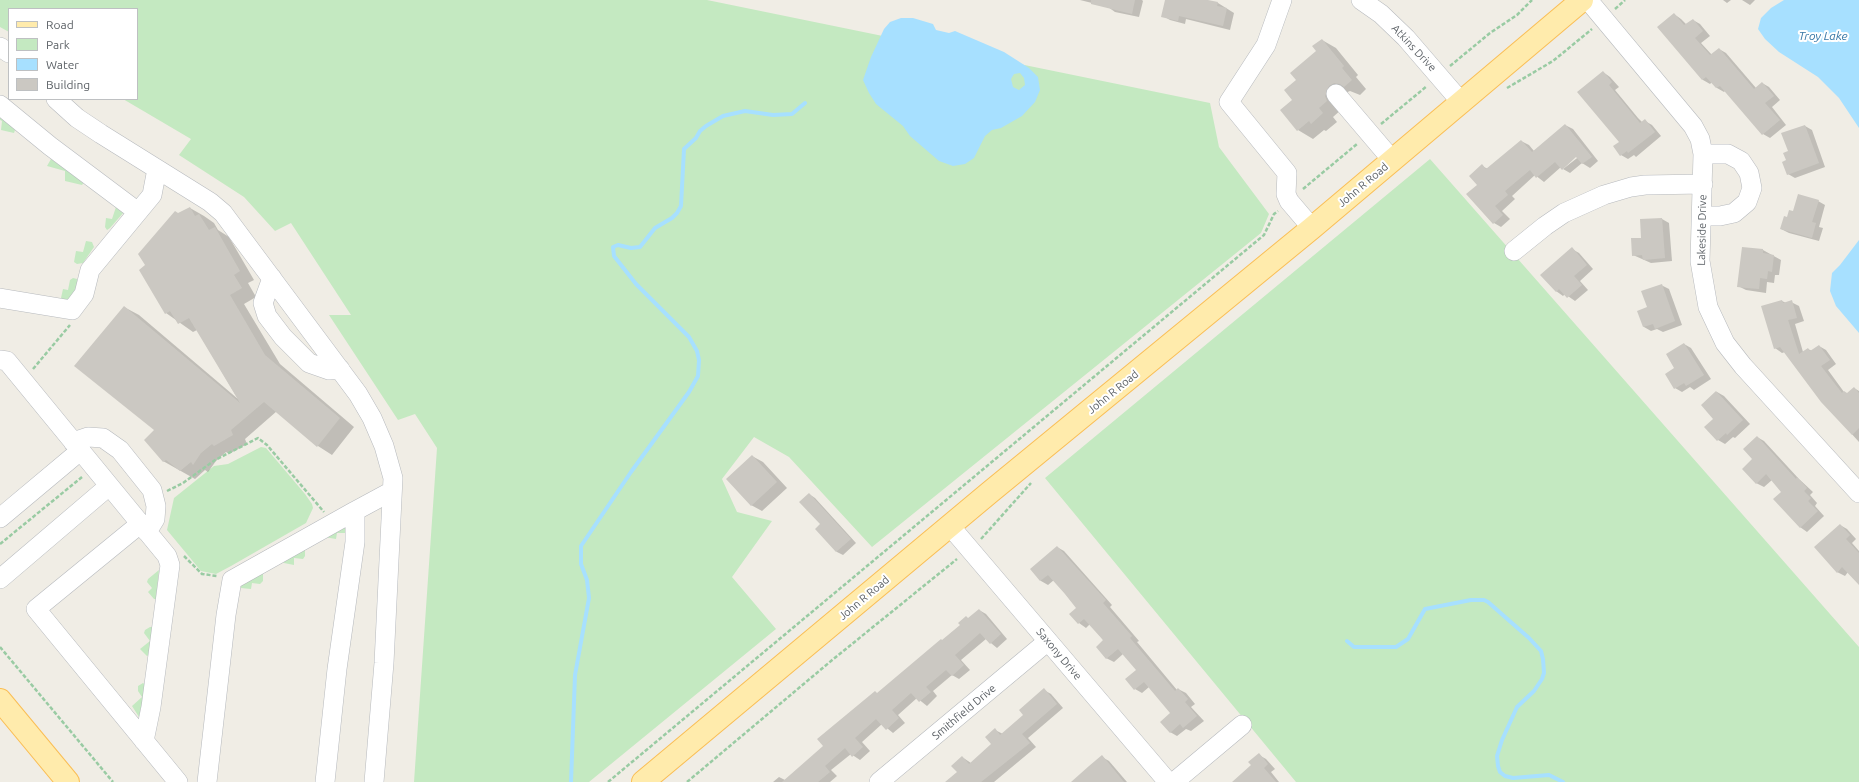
<!DOCTYPE html>
<style>
body{margin:0}
#map{position:relative;width:1859px;height:782px;overflow:hidden;background:#f0ede5;font-family:Ubuntu,sans-serif}
canvas{display:block}
.legend{position:absolute;left:8px;top:8px;width:130px;height:92px;box-sizing:border-box;background:#fff;border:1px solid #bec0c2;margin:0;padding:5px 7px;list-style:none;font-size:12px;color:#5d6267}
.legend li{display:flex;align-items:center;gap:8px;height:20px}
.legend b{width:20px;border:1px solid #bec0c2}
</style>
<div id="map">
<canvas width="1859" height="782"></canvas>
<ul class="legend">
<li><b style="height:5px;background:#ffebac"></b>Road</li>
<li><b style="height:11px;background:#c4e9c1"></b>Park</li>
<li><b style="height:11px;background:#a7e0ff"></b>Water</li>
<li><b style="height:11px;background:#cbc8c2"></b>Building</li>
</ul>
</div>
<script>
const context = document.querySelector('canvas').getContext('2d');
context.lineJoin = 'round';
function fillPath(path, color) { context.fillStyle = color; context.fill(path, 'evenodd'); }
const toPath = rows => new Path2D(rows.map(r => 'M' + r).join(''));
function trace(path, color, width, dash) { context.strokeStyle = color; context.lineWidth = width; context.lineCap = dash ? 'butt' : 'round'; context.setLineDash(dash || []); context.stroke(path); }
function drawText(font, color, halo, rows, align = 'center') {
  context.font = font + ' Ubuntu,sans-serif'; context.lineWidth = 4; context.setLineDash([]); context.textBaseline = 'middle'; context.strokeStyle = halo; context.fillStyle = color; for (const [text, x, y, turn = 0] of rows) {
    context.save(); context.translate(x, y); context.rotate((+turn || 0) * Math.PI / 180); context.textAlign = isNaN(turn) ? turn : align; if (halo) context.strokeText(text, 0, 0); context.fillText(text, 0, 0); context.restore();
  }
}
const green = toPath([
 [0,0,707,0,1210,103,1219,147,1269,214,1261,233,872,547,789,457,754,437,722,479,737,512,772,521,732,577,776,629,589,782,414,782,437,448,415,414,398,420,329,315,351,315,291,223,275,231,244,197,179,155,191,139,123,99,137,99,137,9,9,9,9,32,0,27],
 [0,113,15,130,14,133,1,130,2,121,0,120],
 [51,159,84,182,82,185,65,181,65,171,47,166],
 [1430,159,1859,647,1859,782,1296,782,1045,478],
 [116,207,123,208,124,212,110,228,107,230,105,227,106,218,112,219],
 [86,241,92,242,94,247,83,263,77,264,74,262,76,251,83,252],
 [73,278,77,279,77,288,69,300,64,301,61,298,63,289,68,290,70,280],
 [261,447,266,448,305,494,312,504,313,508,306,523,231,566,216,574,201,571,167,530,174,498,214,466,228,464],
 [348,525,346,533,337,533,336,539,324,537],
 [302,548,305,550,305,556,303,559,294,558,294,565,284,563,282,561],
 [159,570,156,599,154,599,148,592,152,588,147,582,148,579],
 [261,572,263,574,263,581,260,584,252,583,251,589,241,588,240,585],
 [150,627,153,627,149,655,147,656,140,649,150,641,144,633,145,630],
 [143,683,146,685,139,717,132,706,142,697,138,691,138,686]
]);
const water = toPath([
 [1784,0,1859,0,1859,128,1839,98,1818,77,1779,52,1765,39,1758,29,1761,18,1771,8],
 [901,18,913,18,933,24,936,30,949,33,955,31,1004,52,1029,68,1038,77,1040,90,1035,102,1022,116,1001,128,992,130,985,136,974,158,965,164,953,166,939,161,910,136,903,126,876,104,869,93,863,80,871,57,884,29,890,22],
 [1020,73,1024,78,1025,85,1019,90,1013,87,1011,79,1014,74],
 [1859,240,1859,333,1836,306,1830,291,1832,273,1840,265]
]);
const shadow = toPath([
 [1080,0,1142,0,1143,1,1139,17,1115,12,1108,7],
 [1166,0,1203,0,1218,3,1234,13,1230,30,1186,19,1185,24,1170,20,1163,16],
 [1723,0,1731,0,1727,3],
 [1742,0,1755,0,1750,5],
 [1674,14,1681,19,1687,25,1693,20,1700,24,1710,36,1701,43,1712,55,1719,49,1726,53,1756,88,1762,83,1769,87,1780,100,1772,107,1786,125,1770,138,1763,134,1725,91,1724,92,1717,88,1712,82,1710,84,1703,80,1659,28],
 [1322,40,1336,48,1358,75,1356,77,1366,89,1360,95,1350,91,1343,94,1342,109,1333,117,1337,122,1326,131,1324,130,1313,139,1298,130,1281,110,1294,100,1297,80,1317,51],
 [1603,72,1610,77,1619,87,1615,90,1638,118,1642,122,1645,121,1652,125,1661,136,1636,157,1634,155,1628,159,1621,155,1614,147,1620,142],
 [1565,125,1573,129,1598,161,1590,168,1582,163,1570,173,1563,169,1581,155,1580,153,1563,167,1563,169,1561,167,1544,182,1535,175,1512,196,1515,199,1502,211,1510,219,1501,227,1494,223,1478,185,1482,166,1488,169,1521,141,1529,145,1534,151],
 [1805,126,1812,130,1825,167,1795,178,1788,174,1788,161],
 [1818,201,1825,205,1819,227,1823,228,1819,241,1789,233,1781,229,1788,218,1794,212],
 [190,208,204,216,214,223,218,230,229,237,254,280,248,283,256,297,244,304,280,364,354,427,332,455,318,446,277,411,245,439,247,444,229,454,226,452,216,461,208,472,205,470,195,479,163,461,124,307,139,315,238,399,197,330,193,332,166,313,146,266,178,214],
 [1662,219,1669,223,1672,261,1651,263,1633,255,1642,239,1641,220],
 [1572,249,1579,253,1593,269,1580,281,1588,290,1575,301,1565,294,1563,296,1556,291],
 [1763,250,1781,260,1779,275,1775,275,1774,283,1767,282,1766,293,1746,290,1738,286],
 [1661,285,1669,289,1682,325,1663,332,1657,329,1651,331,1644,327,1638,312,1649,308],
 [1782,301,1786,303,1791,302,1799,306,1804,321,1795,324,1803,352,1808,349,1812,351,1819,346,1826,350,1836,364,1828,370,1844,392,1847,394,1854,388,1859,391,1859,442,1822,401,1785,352,1782,353,1775,348],
 [1684,344,1691,348,1711,379,1694,390,1690,387,1682,392,1675,388,1676,368],
 [1717,392,1724,396,1750,424,1735,438,1733,437,1725,444,1718,440,1714,419],
 [1757,437,1764,441,1799,479,1813,492,1810,495,1817,503,1815,506,1824,516,1807,532,1800,527,1783,492,1772,480,1764,487,1756,483,1754,459],
 [752,456,763,462,787,488,762,511,751,505],
 [809,494,815,498,856,543,843,555,837,552,816,529,822,524],
 [1840,525,1847,529,1856,539,1852,543,1859,551,1859,584,1848,572,1845,576,1837,572],
 [1057,547,1064,551,1112,605,1110,607,1139,641,1137,642,1177,690,1178,689,1186,693,1195,704,1191,707,1204,721,1191,731,1186,729,1177,736,1170,732,1171,713,1149,687,1142,693,1135,689,1137,670,1123,654,1114,662,1106,658,1104,641,1090,624,1086,628,1079,623,1071,614,1077,608,1054,580,1048,585,1041,581,1031,569],
 [979,610,986,614,1007,639,997,648,986,639,961,660,970,670,959,679,952,675,933,691,937,696,927,706,917,698,898,715,905,723,893,733,882,724,862,742,870,751,860,760,851,754,831,770,837,776,830,782,773,782,779,777,785,780,825,746,878,694],
 [1044,690,1051,694,1063,708,1028,738,1036,747,994,782,946,782,958,772,962,757,971,763,993,744,995,730,1003,734,1025,715],
 [1259,755,1266,759,1275,769,1271,772,1279,782,1233,782,1253,765],
 [1102,757,1109,761,1127,782,1073,782]
]);
const stream = toPath([
 [1347,641,1354,647,1396,647,1408,639,1425,609,1471,600,1484,600,1488,602,1529,638,1541,651,1543,659,1544,673,1542,679,1534,691,1517,707,1502,740,1497,756,1498,766,1500,772,1505,776,1513,778,1549,775,1563,782],
 [571,782,575,675,589,598,587,580,581,564,581,546,631,472,689,392,698,376,699,360,697,351,689,337,636,284,614,256,613,247,618,245,631,248,640,247,655,228,672,218,677,213,681,206,684,149,696,138,700,131,706,126,723,116,745,111,773,115,792,114,805,103]
]);
const building = toPath([
 [1091,0,1135,0,1132,14,1091,4],
 [1165,0,1208,0,1218,2,1217,6,1227,8,1223,26,1179,16,1178,21,1161,17],
 [1674,13,1684,25,1693,19,1703,31,1695,38,1710,55,1719,48,1754,89,1762,82,1774,96,1765,103,1780,120,1762,135,1720,86,1716,88,1706,77,1702,80,1657,27],
 [1322,39,1344,66,1342,68,1352,80,1344,87,1340,84,1334,83,1329,86,1325,96,1327,101,1319,108,1323,113,1311,124,1309,121,1297,131,1280,110,1292,100,1284,90,1296,80,1290,73,1316,51,1312,46],
 [1603,71,1612,82,1609,85,1631,112,1640,123,1645,119,1655,132,1628,153,1627,151,1620,156,1613,146,1619,142,1577,92],
 [1565,124,1592,157,1582,164,1576,157,1562,170,1555,162,1536,178,1530,170,1505,191,1508,195,1495,206,1503,215,1493,224,1466,194,1477,185,1469,176,1482,164,1486,169,1521,140,1532,152],
 [1805,125,1819,163,1787,175,1782,162,1786,160,1783,153,1788,151,1781,133],
 [1798,194,1819,200,1812,222,1816,223,1812,238,1780,229,1784,216,1787,217,1789,210,1793,211],
 [190,207,195,216,199,214,209,230,215,227,240,271,234,275,242,288,230,295,265,355,340,418,317,447,264,402,231,430,233,435,214,446,212,444,201,453,193,465,191,462,180,471,166,460,163,462,144,440,154,430,74,366,124,306,240,403,189,318,178,324,170,311,165,314,139,270,145,265,138,254,175,211,178,213],
 [1662,218,1665,258,1643,260,1642,255,1632,256,1631,238,1641,238,1640,219],
 [1572,247,1587,265,1574,276,1582,285,1567,298,1559,289,1556,292,1540,275],
 [1742,247,1763,249,1763,253,1774,255,1772,272,1768,271,1767,279,1760,278,1759,289,1737,287],
 [1662,284,1675,321,1655,329,1653,324,1643,327,1637,311,1647,307,1641,291],
 [1782,300,1783,303,1792,300,1797,318,1788,320,1799,354,1808,348,1810,351,1819,345,1830,360,1821,366,1842,393,1844,391,1847,393,1854,387,1859,393,1859,428,1852,435,1821,402,1780,347,1774,349,1761,306],
 [1684,343,1704,375,1686,386,1684,383,1674,389,1665,374,1674,368,1666,354],
 [1716,391,1743,420,1727,435,1726,433,1717,441,1704,427,1713,419,1701,405],
 [1757,436,1796,479,1797,477,1807,488,1804,491,1811,498,1808,501,1818,511,1800,528,1773,499,1781,492,1766,474,1756,484,1742,469,1752,459,1743,449],
 [752,455,777,482,751,506,726,479],
 [809,493,851,539,836,552,815,529,820,524,799,502],
 [1840,524,1850,535,1846,539,1859,553,1859,585,1842,567,1837,573,1814,547],
 [1057,546,1106,600,1103,603,1132,636,1130,638,1175,691,1178,688,1188,699,1185,702,1197,716,1183,728,1180,724,1170,733,1160,722,1170,713,1144,682,1134,690,1125,679,1136,670,1118,649,1106,659,1096,647,1103,640,1084,619,1078,624,1069,614,1076,608,1065,594,1048,575,1040,581,1030,569],
 [979,609,1001,634,990,644,980,633,955,655,964,665,952,676,946,670,926,687,931,692,919,702,911,693,892,710,899,718,886,730,876,719,855,738,863,747,852,757,845,748,825,766,830,772,818,782,782,782,823,746,817,739,875,691,877,693,941,639,942,640,960,625,958,623,966,616,968,618],
 [1044,688,1057,704,1022,734,1030,743,981,782,945,782,957,772,951,766,962,756,969,764,991,744,985,737,995,728,1000,735,1023,715,1019,710],
 [1259,753,1268,764,1264,768,1276,782,1232,782,1251,765,1248,762],
 [1102,755,1124,782,1071,782,1089,766]
]);
const path = toPath([
 [1615,9,1625,0],
 [1450,66,1490,33,1517,15,1532,0],
 [1507,88,1553,61,1592,29],
 [1381,124,1427,86],
 [1303,189,1357,144],
 [33,369,70,325],
 [167,491,183,483,215,460,258,438,267,445,324,512],
 [981,539,1031,483],
 [0,544,82,477],
 [184,556,202,574,217,576],
 [0,647,113,782],
 [608,782,1264,235,1274,214,1278,211],
 [687,782,831,661,957,559]
]);
const minor = toPath([
 [1282,0,1266,45,1229,102,1287,173,1286,194,1289,201,1312,228],
 [1361,0,1381,14,1406,38,1462,103],
 [1588,0,1693,126,1700,139,1703,154,1700,261,1708,307,1725,343,1743,366,1859,493],
 [0,47,9,53],
 [1336,94,1393,161],
 [56,99,77,118,101,134,210,202,223,213,358,394,372,418,384,446,393,478,384,663,374,782],
 [0,105,50,146,138,212],
 [1702,216,1720,216,1734,213,1747,202,1752,188,1749,173,1741,161,1728,154,1703,154],
 [1514,251,1545,226,1564,213,1604,195,1631,187,1645,185,1703,184],
 [272,278,263,303,267,316,283,337,309,363,329,370,340,369],
 [0,298,72,310,84,294,90,270,152,195,157,169],
 [0,360,7,361,167,556,170,565,151,707,144,741],
 [73,442,88,437,103,438,120,450,152,490,156,506,155,519,147,532],
 [355,511,392,491],
 [0,518,80,451],
 [140,524,36,609,178,782],
 [950,526,1168,782],
 [0,579,109,486],
 [207,782,226,615,232,580,355,511,355,542,337,669,325,782],
 [879,782,1048,641],
 [1174,782,1242,725]
]);
const major = toPath([
 [0,700,68,782],
 [643,782,989,493,1312,228,1582,0]
]);
const streetNames = [
 ["Atkins Drive",1414,48,47],
 ["John R Road",1363,185,-40],
 ["Lakeside Drive",1702,230,-89],
 ["John R Road",1113,392,-39],
 ["John R Road",864,598,-40],
 ["Saxony Drive",1059,654,50],
 ["Smithfield Drive",964,712,-40]
];
const waterNames = [
 ["Troy Lake",1823,36]
];
fillPath(green, '#c4e9c1');
fillPath(water, '#a7e0ff');
fillPath(shadow, '#0003');
trace(stream, '#a7e0ff', 4);
fillPath(building, '#cbc8c2');
trace(minor, '#b6b9bd', 20);
trace(major, '#fabe55', 24);
trace(path, '#99cba3', 2.5, [4, 2]);
trace(minor, '#fff', 19);
trace(major, '#ffebac', 22);
drawText('11px', '#5d6267', '#fff', streetNames);
drawText('italic 12px', '#3777a6', '#fff', waterNames);
</script>
